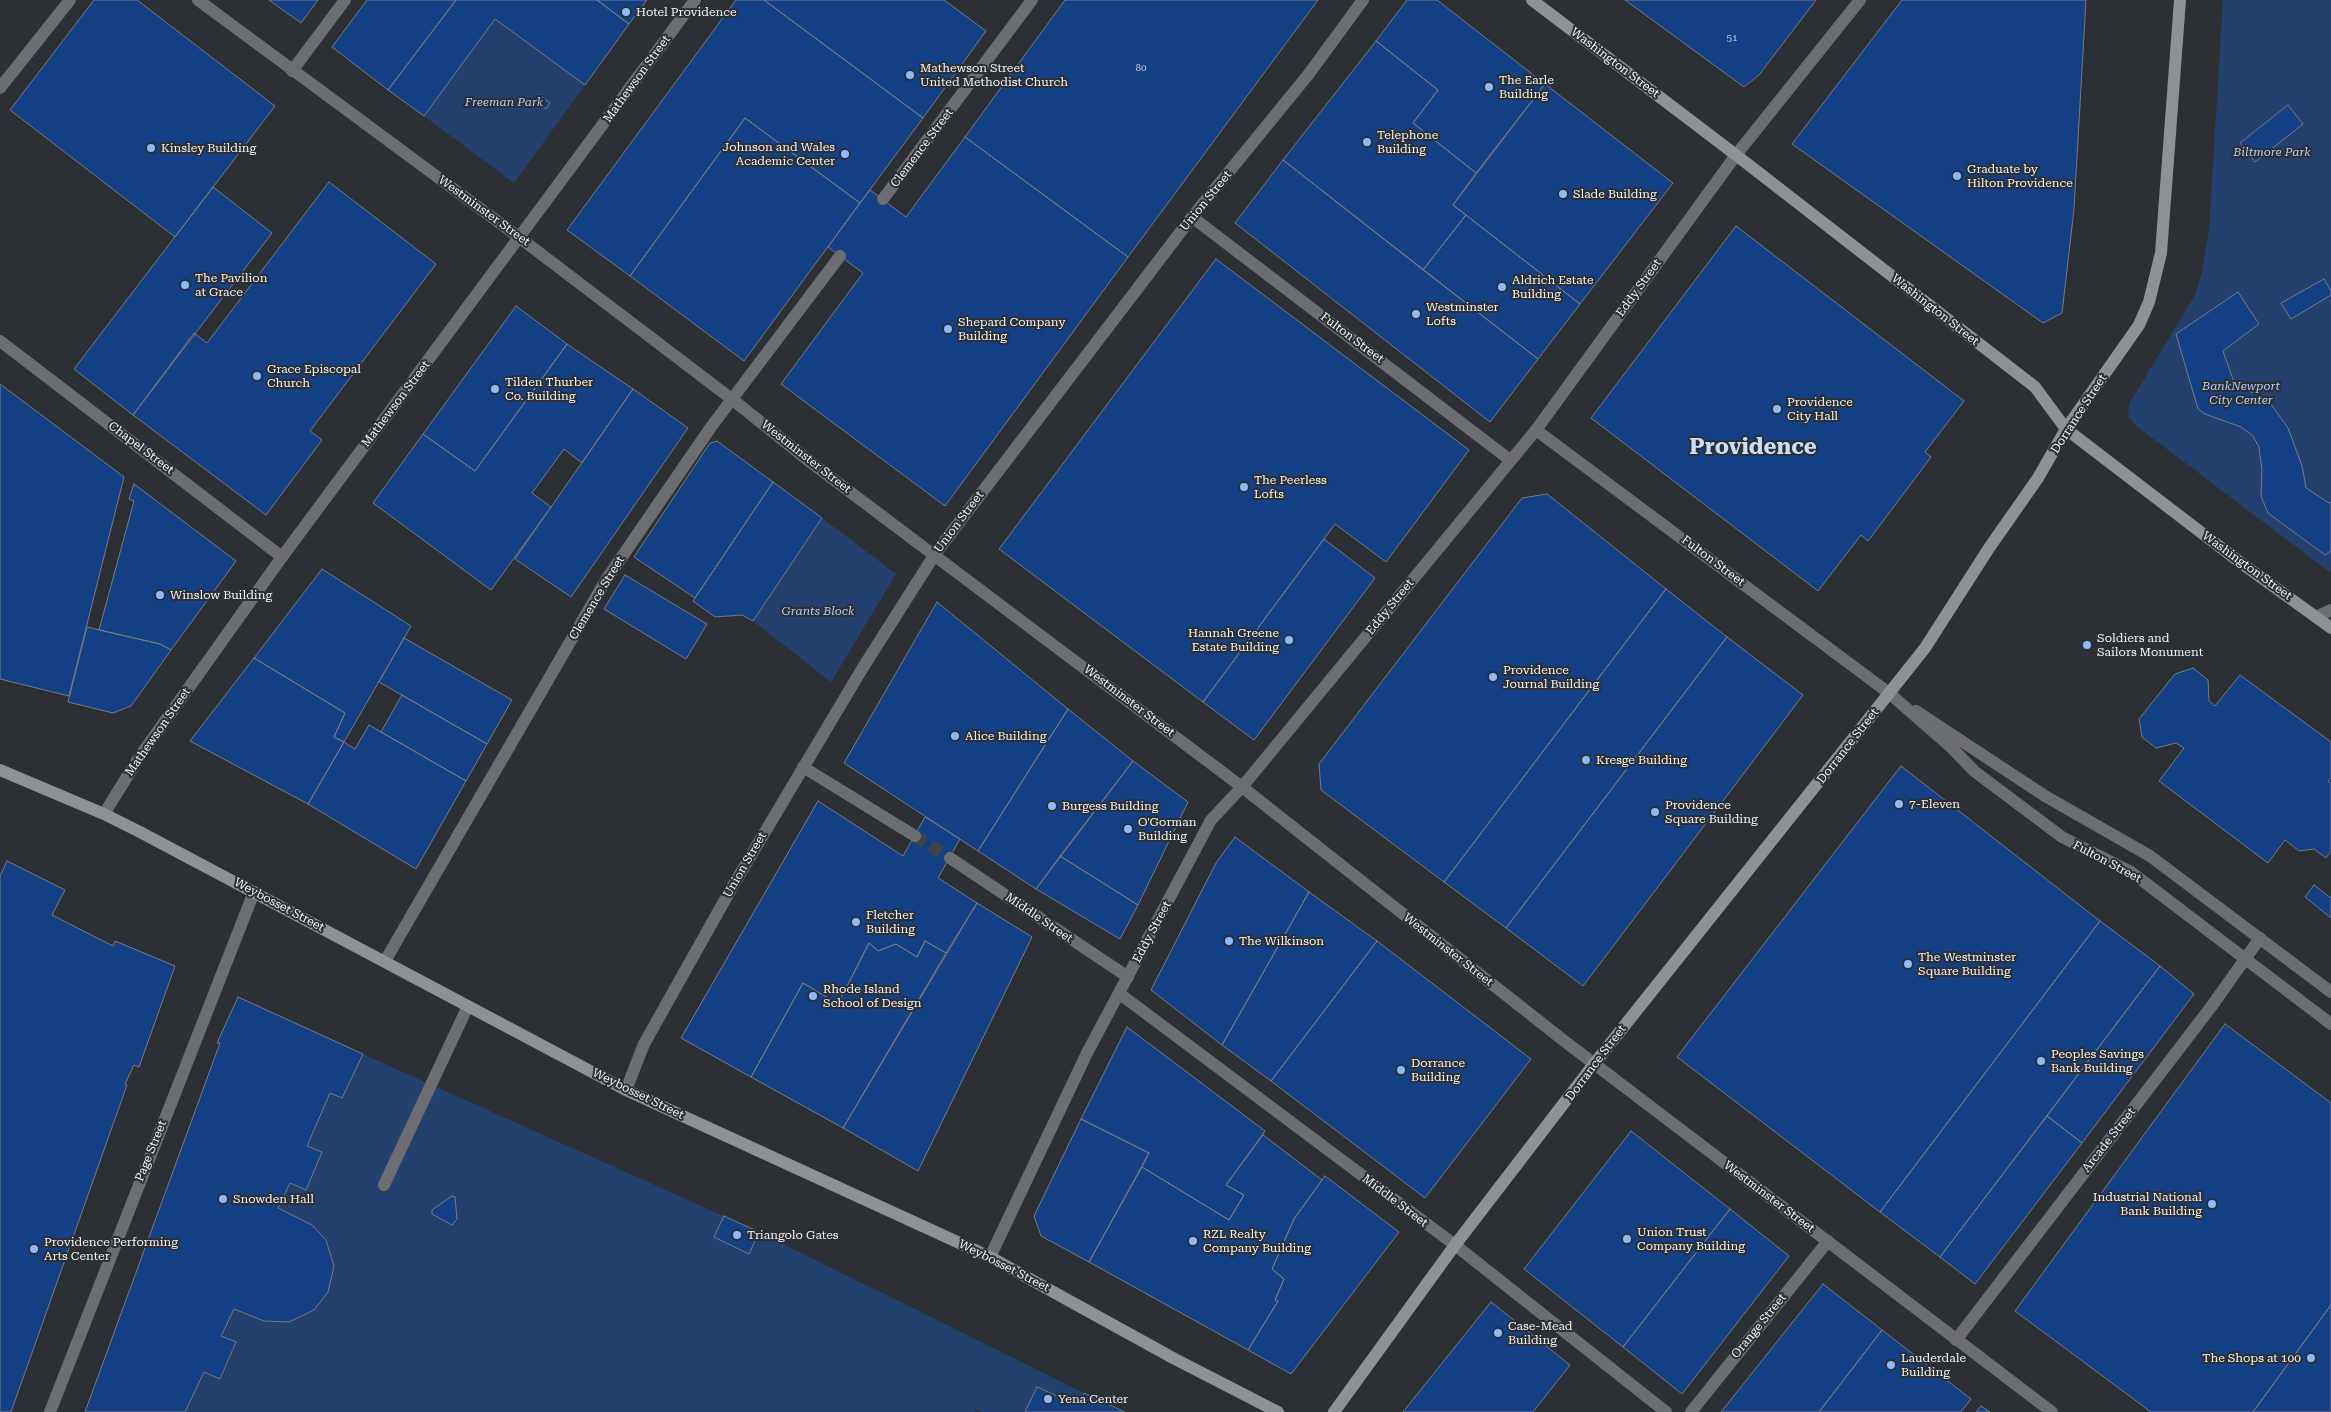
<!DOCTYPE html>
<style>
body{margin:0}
canvas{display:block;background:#2c2f34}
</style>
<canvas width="2331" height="1412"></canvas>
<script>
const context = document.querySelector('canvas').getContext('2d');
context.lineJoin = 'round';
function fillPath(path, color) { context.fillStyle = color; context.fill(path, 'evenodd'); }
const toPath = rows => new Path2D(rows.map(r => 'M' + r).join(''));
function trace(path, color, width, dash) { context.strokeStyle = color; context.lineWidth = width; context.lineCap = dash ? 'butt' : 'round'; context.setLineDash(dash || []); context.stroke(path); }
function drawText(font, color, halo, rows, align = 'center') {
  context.font = font + ' "Roboto Serif",serif'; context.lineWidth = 4; context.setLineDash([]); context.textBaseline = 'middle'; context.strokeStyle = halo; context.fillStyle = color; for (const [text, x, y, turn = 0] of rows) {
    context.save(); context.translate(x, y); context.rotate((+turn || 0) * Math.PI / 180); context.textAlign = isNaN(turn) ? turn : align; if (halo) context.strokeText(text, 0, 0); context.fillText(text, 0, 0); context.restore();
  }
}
const green = toPath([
 [2223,0,2331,0,2331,573,2135,425,2128,416,2129,404,2195,295,2201,276,2209,230],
 [495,19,585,85,514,183,424,116],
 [822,518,896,574,831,682,753,621],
 [363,1054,759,1232,1084,1393,1077,1405,1037,1387,1025,1412,981,1412,976,1410,975,1412,185,1412,204,1372,221,1379,236,1343,221,1336,234,1309,264,1321,289,1322,314,1310,328,1292,334,1266,326,1240,312,1225,278,1208,290,1183,306,1190,322,1152,307,1146,330,1093,342,1098]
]);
const building = toPath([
 [94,0,137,0,275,106,175,237,10,110,94,0],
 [269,0,318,0,301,23,269,0],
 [367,0,456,0,388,90,332,47,367,0],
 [456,0,597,0,629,24,585,85,495,19,424,116,388,90,456,0],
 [597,0,647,0,629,24,597,0],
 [736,0,764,0,923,118,860,203,745,118,630,276,567,230,736,0],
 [764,0,944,0,986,31,923,118,764,0],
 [1065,0,1318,0,1128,257,965,137,1065,0],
 [1407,0,1437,0,1545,84,1476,173,1413,123,1438,90,1376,41,1407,0],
 [1625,0,1816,0,1759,75,1744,87,1625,0],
 [1902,0,2086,0,2074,209,2062,313,2043,323,1792,144,1902,0],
 [1376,41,1438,90,1413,123,1476,173,1453,205,1466,215,1423,270,1283,160,1376,41],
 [1545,84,1673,183,1580,304,1453,205,1545,84],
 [539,95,550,103,546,109,535,101,539,95],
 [2288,105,2303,124,2255,162,2240,143,2288,105],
 [745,118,860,203,744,361,630,276,745,118],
 [965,137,1128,257,945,506,781,384,863,273,828,247,860,203,870,190,906,217,965,137],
 [1283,160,1538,359,1490,422,1235,223,1283,160],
 [329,182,436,264,310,431,322,440,266,515,133,415,194,333,207,343,329,182],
 [213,187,272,233,133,415,74,369,213,187],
 [1466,215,1580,304,1538,359,1423,270,1466,215],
 [1736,226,1964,401,1925,452,1931,457,1868,541,1861,535,1818,591,1591,418,1736,226],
 [1216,259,1469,450,1386,562,1335,524,1203,702,999,549,1216,259],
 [2324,279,2331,291,2331,295,2291,319,2281,303,2324,279],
 [2238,292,2259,324,2223,351,2235,385,2263,397,2270,403,2288,428,2302,466,2306,488,2329,503,2331,502,2331,551,2325,555,2268,513,2261,496,2262,470,2259,447,2253,436,2241,427,2205,414,2198,409,2176,334,2238,292],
 [516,306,567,344,475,471,423,434,516,306],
 [567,344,633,389,582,463,564,449,532,493,551,507,491,590,373,503,423,434,475,471,567,344],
 [0,384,124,477,69,696,0,679,0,384],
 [633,389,688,428,571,597,515,559,633,389],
 [717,441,773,482,695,598,634,557,710,443,717,441],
 [773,482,822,518,753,621,742,615,715,617,693,601,773,482],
 [134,484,236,561,171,650,160,644,99,630,134,501,129,499,134,484],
 [1547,494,1666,589,1444,882,1321,790,1319,764,1522,498,1547,494],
 [1324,539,1375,578,1254,740,1203,702,1324,539],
 [322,569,411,626,344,742,334,737,345,713,254,658,322,569],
 [625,575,707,624,686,659,604,609,625,575],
 [1666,589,1727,637,1506,928,1444,882,1666,589],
 [937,602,1068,709,978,851,844,763,937,602],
 [87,627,160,644,171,650,131,706,113,713,68,702,87,627],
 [1727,637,1803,695,1583,986,1506,928,1727,637],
 [404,638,512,700,487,744,379,682,404,638],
 [254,658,345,713,334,737,344,742,308,804,190,741,254,658],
 [2193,668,2208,680,2209,701,2215,706,2240,675,2331,742,2331,778,2328,781,2331,783,2331,851,2326,858,2314,849,2299,851,2285,840,2268,863,2159,781,2184,748,2176,743,2156,748,2142,737,2139,719,2175,674,2193,668],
 [402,695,487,744,466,781,381,732,402,695],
 [1068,709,1133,761,1036,889,978,851,1068,709],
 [369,725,466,781,416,869,308,804,344,742,355,749,369,725],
 [1133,761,1188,802,1138,905,1060,856,1133,761],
 [1901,766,2100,921,1880,1212,1677,1057,1901,766],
 [818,801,903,856,925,817,960,839,938,878,977,903,946,953,925,941,917,957,896,944,878,951,869,943,838,1004,803,983,751,1077,681,1038,818,801],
 [1235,837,1309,892,1222,1045,1151,990,1216,863,1235,837],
 [1060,856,1138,905,1120,939,1036,889,1060,856],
 [7,861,65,890,52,915,113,946,115,941,175,966,139,1067,134,1065,125,1084,127,1085,11,1412,0,1412,0,876,7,861],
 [2314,885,2331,898,2331,918,2305,897,2314,885],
 [1309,892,1377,941,1271,1081,1222,1045,1309,892],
 [977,903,1032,937,918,1171,843,1128,977,903],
 [2100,921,2160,966,1940,1257,1880,1212,2100,921],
 [925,941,946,953,843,1128,751,1077,803,983,838,1004,869,943,878,951,896,944,917,957,925,941],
 [1377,941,1531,1059,1425,1198,1271,1081,1377,941],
 [2160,966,2194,994,2082,1143,2047,1116,2160,966],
 [238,997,363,1054,342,1098,330,1093,307,1146,322,1152,306,1190,290,1183,278,1208,312,1225,326,1240,334,1266,328,1292,314,1310,289,1322,264,1321,234,1309,221,1336,236,1342,220,1379,204,1372,185,1412,85,1412,220,1043,217,1043,238,997],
 [2225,1024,2331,1103,2331,1305,2253,1412,2151,1412,2015,1311,2225,1024],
 [1127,1027,1265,1131,1226,1185,1244,1195,1229,1220,1142,1167,1149,1153,1081,1119,1127,1027],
 [2047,1116,2082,1143,1975,1284,1940,1257,2047,1116],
 [1081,1119,1149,1153,1089,1262,1041,1236,1034,1216,1081,1119],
 [1631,1131,1730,1209,1623,1347,1524,1269,1631,1131],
 [1263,1135,1322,1180,1294,1219,1272,1269,1284,1279,1275,1300,1278,1301,1248,1350,1089,1262,1142,1167,1229,1220,1244,1195,1226,1185,1263,1135],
 [1325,1176,1399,1232,1291,1374,1248,1350,1278,1301,1275,1300,1284,1279,1272,1269,1294,1219,1325,1176],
 [452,1196,455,1197,457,1219,452,1225,432,1214,432,1210,452,1196],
 [1730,1209,1789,1256,1682,1394,1623,1347,1730,1209],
 [724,1216,759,1232,749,1254,714,1237,724,1216],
 [1823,1284,1882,1330,1819,1412,1721,1412,1823,1284],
 [1491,1302,1570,1365,1533,1412,1403,1412,1491,1302],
 [2331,1305,2331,1412,2253,1412,2331,1305],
 [1882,1330,1971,1399,1961,1412,1819,1412,1882,1330],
 [1037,1387,1077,1405,1084,1393,1125,1412,1025,1412,1037,1387],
 [1981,1406,1990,1412,1976,1412,1981,1406]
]);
const minorTunnel = toPath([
 [915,836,950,858]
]);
const service = toPath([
 [883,199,1032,0],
 [1916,711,2045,796,2150,856,2331,992],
 [385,961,606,580,711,427,840,256],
 [384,1185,468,1006]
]);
const pedestrian = toPath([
 [1192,217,1510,460]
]);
const minor = toPath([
 [292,71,345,0],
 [0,341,282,557],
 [1536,430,1889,693,1952,748,1974,771,2062,837,2131,872,2331,1024],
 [2316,617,2331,610],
 [803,767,915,836],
 [950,858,1128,977],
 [1120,994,1455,1245,1666,1412],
 [626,1090,644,1044,731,889,862,669,935,554,1192,217,1308,75,1363,0],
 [1956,1340,2211,1007,2260,938],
 [50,1412,254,892],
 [1691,1412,1828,1241]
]);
const tertiary = toPath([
 [198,0,520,238,733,400,809,461,1242,787,1563,1040,2052,1412],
 [0,88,70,0],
 [104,814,138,759,282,557,695,0],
 [990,1257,1087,1053,1211,820,1242,787,1536,430,1736,155,1860,0]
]);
const secondary = toPath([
 [1532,0,1736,155,2035,387,2066,429,2241,563,2331,628],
 [0,770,104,814,140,832,626,1090,990,1257,1173,1358,1278,1412],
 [1334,1412,1455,1245,1594,1064,1925,648,1989,548,2038,478,2066,429,2139,325,2149,302,2161,253,2180,0]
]);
const markers = [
 [626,12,5,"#8eb9fc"],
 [910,75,5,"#8eb9fc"],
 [1489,87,5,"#8eb9fc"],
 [1367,142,5,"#8eb9fc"],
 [151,148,5,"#8eb9fc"],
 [845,154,5,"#8eb9fc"],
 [1957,176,5,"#8eb9fc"],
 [1563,194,5,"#8eb9fc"],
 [185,285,5,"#8eb9fc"],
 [1502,287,5,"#8eb9fc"],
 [1416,314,5,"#8eb9fc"],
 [948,329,5,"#8eb9fc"],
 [257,376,5,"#8eb9fc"],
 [495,389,5,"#8eb9fc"],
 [1777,409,5,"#8eb9fc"],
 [1244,487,5,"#8eb9fc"],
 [160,595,5,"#8eb9fc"],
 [1289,640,5,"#8eb9fc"],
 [2087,645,5,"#8eb9fc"],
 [1493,677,5,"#8eb9fc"],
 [955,736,5,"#8eb9fc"],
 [1586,760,5,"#8eb9fc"],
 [1899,804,5,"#8eb9fc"],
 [1052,806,5,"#8eb9fc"],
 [1655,812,5,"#8eb9fc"],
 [1128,829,5,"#8eb9fc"],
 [856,922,5,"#8eb9fc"],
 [1229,941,5,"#8eb9fc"],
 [1908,964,5,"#8eb9fc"],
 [813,996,5,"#8eb9fc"],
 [2041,1061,5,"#8eb9fc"],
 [1401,1070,5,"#8eb9fc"],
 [223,1199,5,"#8eb9fc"],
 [2212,1204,5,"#8eb9fc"],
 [737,1235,5,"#8eb9fc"],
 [1627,1239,5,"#8eb9fc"],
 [1193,1241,5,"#8eb9fc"],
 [34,1249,5,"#8eb9fc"],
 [1498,1333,5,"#8eb9fc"],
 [2311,1358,5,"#8eb9fc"],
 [1891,1365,5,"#8eb9fc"],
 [1048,1399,5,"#8eb9fc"]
];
const numberNames = [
 ["51",1732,38],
 ["80",1141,68]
];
const poiNames = [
 ["Hotel Providence",636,12],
 ["Mathewson Street",920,68],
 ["United Methodist Church",920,82],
 ["The Earle",1499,80],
 ["Building",1499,94],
 ["Telephone",1377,135],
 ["Building",1377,149],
 ["Johnson and Wales",835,147,"right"],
 ["Academic Center",835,161,"right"],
 ["Kinsley Building",161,148],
 ["Graduate by",1967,169],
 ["Hilton Providence",1967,183],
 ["Slade Building",1573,194],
 ["The Pavilion",195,278],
 ["at Grace",195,292],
 ["Aldrich Estate",1512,280],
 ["Building",1512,294],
 ["Westminster",1426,307],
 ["Lofts",1426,321],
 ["Shepard Company",958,322],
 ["Building",958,336],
 ["Grace Episcopal",267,369],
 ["Church",267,383],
 ["Tilden Thurber",505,382],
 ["Co. Building",505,396],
 ["Providence",1787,402],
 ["City Hall",1787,416],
 ["The Peerless",1254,480],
 ["Lofts",1254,494],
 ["Winslow Building",170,595],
 ["Hannah Greene",1279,633,"right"],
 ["Estate Building",1279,647,"right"],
 ["Soldiers and",2097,638],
 ["Sailors Monument",2097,652],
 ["Providence",1503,670],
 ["Journal Building",1503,684],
 ["Alice Building",965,736],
 ["Kresge Building",1596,760],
 ["7-Eleven",1909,804],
 ["Providence",1665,805],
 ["Square Building",1665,819],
 ["Burgess Building",1062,806],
 ["O'Gorman",1138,822],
 ["Building",1138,836],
 ["Fletcher",866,915],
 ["Building",866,929],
 ["The Wilkinson",1239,941],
 ["The Westminster",1918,957],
 ["Square Building",1918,971],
 ["Rhode Island",823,989],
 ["School of Design",823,1003],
 ["Peoples Savings",2051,1054],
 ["Bank Building",2051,1068],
 ["Dorrance",1411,1063],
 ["Building",1411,1077],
 ["Industrial National",2202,1197,"right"],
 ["Bank Building",2202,1211,"right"],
 ["Snowden Hall",233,1199],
 ["Union Trust",1637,1232],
 ["Company Building",1637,1246],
 ["RZL Realty",1203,1234],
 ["Company Building",1203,1248],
 ["Triangolo Gates",747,1235],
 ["Providence Performing",44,1242],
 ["Arts Center",44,1256],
 ["Case-Mead",1508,1326],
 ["Building",1508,1340],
 ["Lauderdale",1901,1358],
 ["Building",1901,1372],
 ["The Shops at 100",2301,1358,"right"],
 ["Yena Center",1058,1399]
];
const streetNames = [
 ["Washington Street",1615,63,37],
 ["Mathewson Street",637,79,-54],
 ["Clemence Street",922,148,-53],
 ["Union Street",1206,201,-51],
 ["Westminster Street",484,211,36],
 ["Eddy Street",1639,288,-54],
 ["Washington Street",1935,310,38],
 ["Fulton Street",1352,338,37],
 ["Mathewson Street",396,404,-53],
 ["Dorrance Street",2079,414,-57],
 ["Chapel Street",141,448,37],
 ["Westminster Street",806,457,38],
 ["Union Street",959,522,-53],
 ["Fulton Street",1713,561,37],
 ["Washington Street",2247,566,36],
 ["Clemence Street",597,598,-59],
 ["Eddy Street",1390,607,-51],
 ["Westminster Street",1129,701,37],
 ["Mathewson Street",158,732,-55],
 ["Dorrance Street",1848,746,-52],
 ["Fulton Street",2107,862,28],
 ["Union Street",745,865,-60],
 ["Weybosset Street",279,905,28],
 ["Middle Street",1039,918,34],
 ["Eddy Street",1152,932,-62],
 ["Westminster Street",1448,950,38],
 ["Dorrance Street",1596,1063,-53],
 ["Weybosset Street",638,1094,26],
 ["Arcade Street",2109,1140,-52],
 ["Page Street",151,1151,-68],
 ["Westminster Street",1769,1197,37],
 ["Middle Street",1395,1201,37],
 ["Weybosset Street",1004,1266,27],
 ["Orange Street",1759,1326,-51]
];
const parkNames = [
 ["Freeman Park",504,102],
 ["Biltmore Park",2272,152],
 ["BankNewport",2241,386],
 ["City Center",2241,400],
 ["Grants Block",818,611]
];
const townNames = [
 ["Providence",1753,448]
];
fillPath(green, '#23406f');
fillPath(building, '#144085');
trace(building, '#767a80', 1);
trace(minorTunnel, '#404348', 12, [12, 6]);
trace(service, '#6c6e71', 12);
trace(pedestrian, '#6c6e71', 12);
trace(minor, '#6c6e71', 12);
trace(tertiary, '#6c6e71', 12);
trace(secondary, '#8e9195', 12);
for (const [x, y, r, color] of markers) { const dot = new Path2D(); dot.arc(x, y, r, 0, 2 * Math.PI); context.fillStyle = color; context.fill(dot); trace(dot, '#2c2f34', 2); }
drawText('10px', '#bbc8db', null, numberNames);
drawText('12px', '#f3f5f8', '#2c2f34', poiNames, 'left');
drawText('12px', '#f3f5f8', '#2c2f34', streetNames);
drawText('italic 12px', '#b3cdf5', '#2c2f34', parkNames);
drawText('bold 22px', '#ccddf7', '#2c2f34', townNames);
</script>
